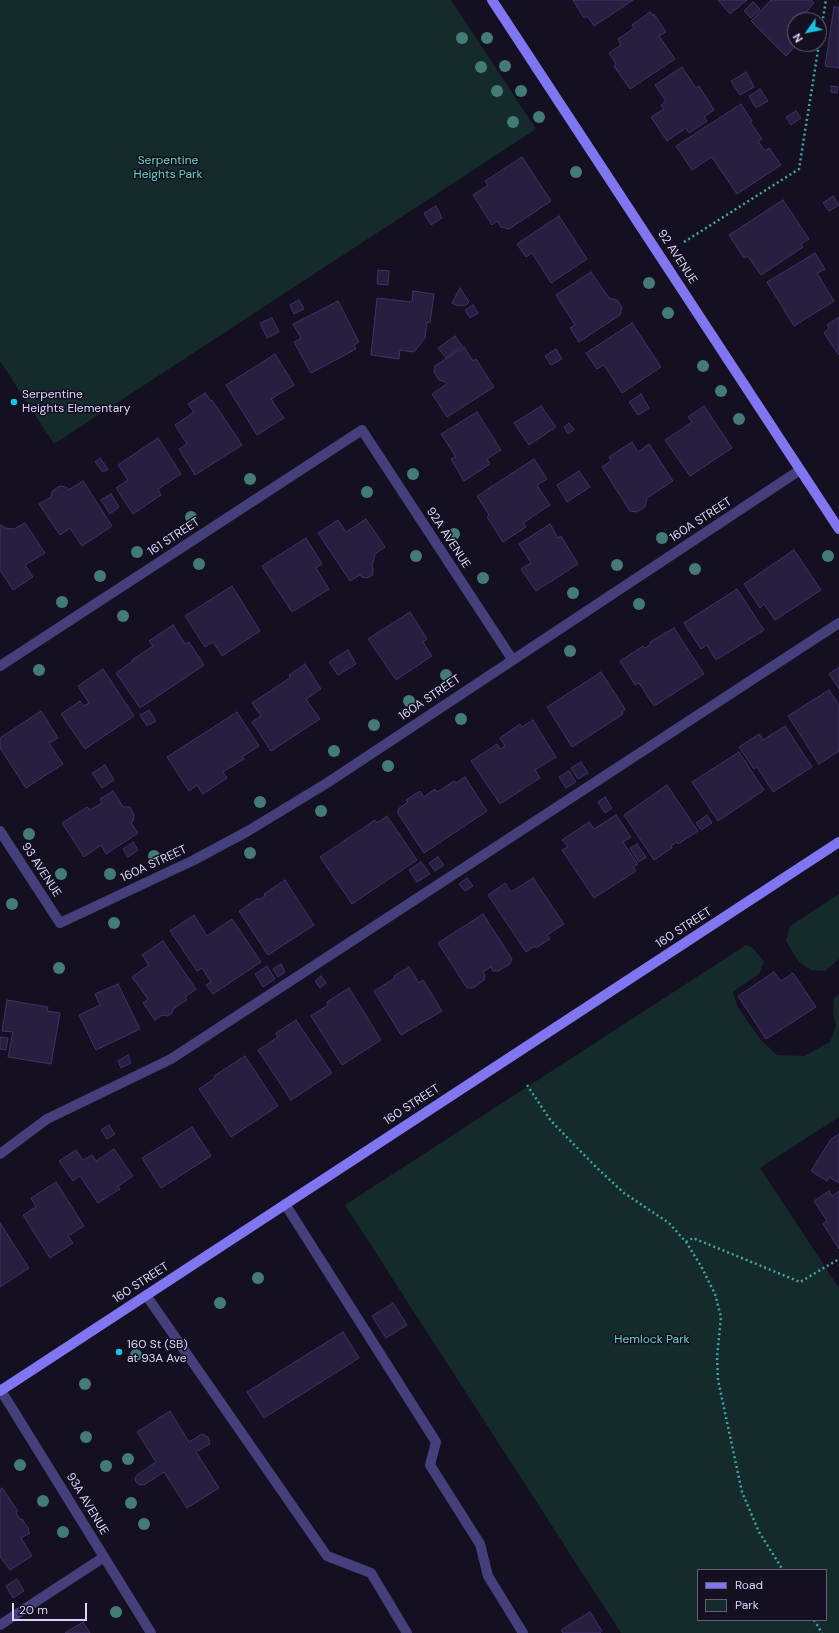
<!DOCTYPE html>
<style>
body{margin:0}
#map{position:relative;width:839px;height:1633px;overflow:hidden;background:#141021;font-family:"DM Sans",sans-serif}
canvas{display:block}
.legend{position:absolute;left:697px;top:1569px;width:130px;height:52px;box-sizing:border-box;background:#141021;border:1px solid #645f78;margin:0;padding:5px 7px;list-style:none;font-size:12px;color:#dbd5fb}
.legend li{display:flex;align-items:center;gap:8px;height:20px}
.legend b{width:20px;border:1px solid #645f78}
.north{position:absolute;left:787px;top:12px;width:40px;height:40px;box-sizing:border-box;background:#141021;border:1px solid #645f78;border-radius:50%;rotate:237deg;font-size:11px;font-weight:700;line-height:16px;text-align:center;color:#dbd5fb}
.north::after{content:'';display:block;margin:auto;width:14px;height:18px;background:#18c4e4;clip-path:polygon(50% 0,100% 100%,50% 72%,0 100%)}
.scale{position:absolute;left:12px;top:1603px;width:75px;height:18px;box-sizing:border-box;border:2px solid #dbd5fb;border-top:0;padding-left:5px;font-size:12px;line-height:14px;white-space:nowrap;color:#dbd5fb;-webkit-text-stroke:3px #141021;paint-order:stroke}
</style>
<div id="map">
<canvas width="839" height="1633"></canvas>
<ul class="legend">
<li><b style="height:5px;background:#8076f1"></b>Road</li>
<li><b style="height:11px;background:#142a2b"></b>Park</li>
</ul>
<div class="north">N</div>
<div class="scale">20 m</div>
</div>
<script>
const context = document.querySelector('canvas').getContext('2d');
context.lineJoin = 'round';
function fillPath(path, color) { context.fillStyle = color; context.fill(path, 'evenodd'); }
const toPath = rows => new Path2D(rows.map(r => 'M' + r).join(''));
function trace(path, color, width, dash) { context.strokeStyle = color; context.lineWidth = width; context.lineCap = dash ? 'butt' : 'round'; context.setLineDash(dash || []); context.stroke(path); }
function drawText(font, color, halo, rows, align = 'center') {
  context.font = font + ' "DM Sans",sans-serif'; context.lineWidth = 3; context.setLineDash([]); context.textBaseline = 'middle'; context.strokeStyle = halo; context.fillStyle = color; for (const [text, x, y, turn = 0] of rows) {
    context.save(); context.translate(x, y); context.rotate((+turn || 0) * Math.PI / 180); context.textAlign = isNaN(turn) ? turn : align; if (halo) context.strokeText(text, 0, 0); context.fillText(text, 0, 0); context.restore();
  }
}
const green = toPath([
 [0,0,451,0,536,129,54,444,0,361],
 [839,894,839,959,825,971,811,970,799,962,786,941,790,926],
 [746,945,753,948,764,962,759,974,733,992,737,1005,748,1022,761,1040,777,1055,804,1056,830,1042,836,1026,833,1014,834,998,839,994,839,1117,760,1168,839,1288,839,1633,621,1633,345,1205],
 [698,1570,826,1570,826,1620,698,1620]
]);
const building = toPath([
 [573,0,633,0,594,26,587,16,584,18,573,0],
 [718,0,747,0,730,14,718,0],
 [771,0,811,0,814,3,801,18,803,20,795,20,795,44,797,44,786,56,751,21,771,0],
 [753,2,760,9,751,18,744,11,753,2],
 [834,7,839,7,839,68,825,66,834,7],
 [650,12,653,16,654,14,666,32,659,36,675,59,630,89,614,66,616,64,609,53,621,45,618,39,634,28,632,25,650,12],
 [682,67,696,88,699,86,714,110,704,117,707,121,689,133,686,128,667,141,651,117,664,109,661,105,666,101,655,85,682,67],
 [746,72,754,87,740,95,731,81,746,72],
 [831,86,838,87,837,93,831,92,831,86],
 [760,89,768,101,756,108,749,96,760,89],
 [741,104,752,121,750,122,762,139,758,141,765,151,769,148,781,165,737,194,712,157,692,170,676,146,741,104],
 [796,111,801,118,791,125,786,117,796,111],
 [522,157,551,201,509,229,501,227,497,221,492,225,473,195,488,185,485,181,522,157],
 [833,196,839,205,829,211,823,203,833,196],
 [783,200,809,239,801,244,803,247,761,275,748,256,744,258,729,235,783,200],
 [436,206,442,218,431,225,424,213,436,206],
 [559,216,587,259,551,283,532,253,526,257,517,244,559,216],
 [815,253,825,269,817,273,834,301,794,326,767,282,815,253],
 [378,270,389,271,388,285,377,284,378,270],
 [591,272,609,298,617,300,622,307,620,315,579,342,570,328,575,325,556,295,591,272],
 [460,288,469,302,466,305,458,306,452,303,460,288],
 [413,291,434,294,430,323,427,322,425,338,414,352,400,350,399,359,371,355,377,298,412,302,413,291],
 [299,300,304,309,294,314,290,305,299,300],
 [338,301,359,342,354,345,356,349,311,373,294,342,301,338,293,324,338,301],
 [473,305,478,313,470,318,465,310,473,305],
 [839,317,839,355,824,333,829,328,827,325,839,317],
 [272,318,279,332,267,338,260,323,272,318],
 [632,323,661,367,622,393,604,365,597,369,586,353,632,323],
 [455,336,462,346,446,358,438,348,455,336],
 [464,347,473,361,476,359,494,387,447,417,432,394,447,384,445,382,439,380,434,372,435,366,464,347],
 [556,349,562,359,551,365,545,356,556,349],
 [275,354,294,385,271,399,284,418,257,435,226,385,275,354],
 [205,393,211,401,212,400,242,445,195,475,179,449,187,444,175,425,194,412,188,404,205,393],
 [641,394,649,408,638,415,629,402,641,394],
 [541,406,556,427,529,445,514,423,541,406],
 [704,406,732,448,690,476,665,440,692,422,688,417,704,406],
 [477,412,501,450,487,459,490,464,464,481,451,459,456,457,441,434,477,412],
 [569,423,574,430,568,434,564,427,569,423],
 [158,438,181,474,158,489,161,495,133,514,116,488,128,480,118,465,158,438],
 [632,442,638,452,649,444,673,481,647,498,645,507,637,512,630,511,602,467,611,461,609,457,632,442],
 [100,458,108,469,103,472,95,462,100,458],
 [534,459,547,479,537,485,550,505,523,523,526,527,503,542,487,517,489,515,477,496,534,459],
 [579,471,590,487,567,502,557,485,579,471],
 [83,481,112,526,82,546,70,528,60,535,39,504,51,497,52,491,60,486,66,487,68,490,83,481],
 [111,494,119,507,110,514,101,500,111,494],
 [366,519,385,547,375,554,372,566,373,568,373,575,367,578,362,577,360,575,350,581,318,533,338,520,346,532,366,519],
 [25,523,45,553,25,565,33,577,13,590,0,570,0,525,3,526,5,528,14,529,25,523],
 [550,524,558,538,561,536,578,564,536,591,521,569,531,563,519,544,550,524],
 [306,538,322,564,316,568,329,589,292,612,262,566,306,538],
 [794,550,821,590,775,620,764,604,760,608,744,584,794,550],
 [232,586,260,631,222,656,213,642,205,647,185,616,232,586],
 [737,589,764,630,716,660,707,645,701,649,684,623,737,589],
 [410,612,427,639,423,642,432,656,396,680,368,639,410,612],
 [173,625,185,644,189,642,204,665,140,708,116,673,133,661,132,660,153,646,149,641,173,625],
 [674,628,704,674,654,706,639,683,635,685,620,661,643,646,645,648,651,644,650,642,674,628],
 [348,650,356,664,338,675,329,662,348,650],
 [305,664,321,689,306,699,320,719,271,751,252,722,261,716,252,703,290,678,289,675,305,664],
 [839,667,839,689,829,674,839,667],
 [103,669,134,716,85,749,61,714,80,701,84,706,89,703,78,686,103,669],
 [601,672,625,709,622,712,623,714,572,747,547,707,601,672],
 [829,690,839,705,839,751,819,764,788,716,829,690],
 [149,710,156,721,147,726,140,715,149,710],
 [41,711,58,738,49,743,63,764,26,788,0,748,0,738,41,711],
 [237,712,259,746,242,757,244,759,223,772,227,778,203,794,197,785,189,791,167,757,237,712],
 [533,720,556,757,535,770,540,778,500,804,471,761,497,744,500,749,505,746,500,738,520,724,522,727,533,720],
 [785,726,812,767,773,792,757,767,754,769,739,747,759,734,763,740,785,726],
 [739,752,764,790,718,821,692,782,739,752],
 [581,762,588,773,578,779,571,768,581,762],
 [105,765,114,780,102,788,92,773,105,765],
 [569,771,576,782,566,788,559,777,569,771],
 [465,777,487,811,424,853,397,812,399,810,398,809,408,802,406,800,420,791,424,797,435,789,437,792,454,781,456,783,465,777],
 [667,785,698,831,678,844,677,842,671,846,672,848,654,860,624,815,667,785],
 [113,791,123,807,130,807,134,815,133,821,131,823,138,833,106,854,101,845,84,857,62,823,87,807,90,810,102,803,100,799,113,791],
 [605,797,612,808,605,813,598,802,605,797],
 [616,815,631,837,623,842,638,864,633,867,636,871,594,898,562,850,568,847,562,840,589,822,594,829,616,815],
 [707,815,712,823,701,830,696,823,707,815],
 [387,816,417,860,352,904,320,857,375,820,377,823,387,816],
 [133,842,138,850,128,857,123,849,133,842],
 [637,844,646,857,639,862,630,848,637,844],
 [438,857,444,865,435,871,429,863,438,857],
 [421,862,430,874,417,882,409,870,421,862],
 [467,878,473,886,465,891,459,884,467,878],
 [533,878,564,924,547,935,550,939,536,948,535,946,526,952,488,895,505,883,511,892,533,878],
 [285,880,314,925,268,955,239,911,258,898,259,900,265,896,264,894,285,880],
 [483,914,512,959,510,964,498,971,493,971,491,967,483,972,485,975,484,980,473,988,467,988,438,943,483,914],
 [194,915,207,936,232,919,261,962,213,994,206,985,211,982,202,968,197,971,170,931,194,915],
 [163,941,196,989,185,997,187,1000,173,1009,172,1013,168,1016,162,1015,155,1020,143,1003,148,999,132,977,149,965,142,955,163,941],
 [281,964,285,972,278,977,273,969,281,964],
 [267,966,275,979,263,987,255,974,267,966],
 [409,967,419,983,423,980,442,1011,401,1035,374,991,395,978,394,976,409,967],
 [774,972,781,981,793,973,816,1007,766,1039,738,996,774,972],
 [321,976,326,983,320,988,315,981,321,976],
 [118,984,140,1029,96,1050,79,1015,100,1005,95,994,118,984],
 [349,988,381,1040,342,1065,311,1016,328,1005,327,1002,349,988],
 [7,1000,48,1007,47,1011,60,1013,51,1064,8,1057,13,1032,2,1031,7,1000],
 [296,1020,332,1073,291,1100,258,1050,278,1037,276,1033,296,1020],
 [0,1037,8,1038,6,1050,0,1049,0,1037],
 [128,1055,131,1063,121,1068,118,1061,128,1055],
 [245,1056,278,1106,231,1137,199,1089,215,1078,214,1076,245,1056],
 [109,1125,115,1134,107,1139,101,1130,109,1125],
 [192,1127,211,1156,161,1188,142,1158,192,1127],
 [839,1134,839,1183,829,1177,827,1181,811,1171,831,1139,839,1134],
 [114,1149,133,1176,118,1186,120,1189,98,1203,80,1176,73,1181,59,1161,76,1150,83,1160,92,1155,96,1161,114,1149],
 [56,1182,84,1226,68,1236,73,1243,50,1258,23,1215,36,1207,31,1198,56,1182],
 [829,1191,832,1196,839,1191,839,1249,823,1224,827,1221,814,1201,829,1191],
 [0,1223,29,1268,0,1287,0,1223],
 [393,1303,407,1325,386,1338,372,1316,393,1303],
 [343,1332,359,1358,264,1418,247,1392,343,1332],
 [170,1411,189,1442,202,1434,208,1437,210,1444,196,1452,219,1488,187,1508,164,1472,144,1485,140,1485,136,1482,135,1478,138,1474,156,1462,137,1432,170,1411],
 [2,1488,18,1511,16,1513,21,1520,22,1519,29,1529,28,1530,30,1533,21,1538,32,1556,10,1570,0,1557,0,1490,2,1488],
 [17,1579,24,1591,13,1598,6,1586,17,1579],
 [590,1612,602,1631,600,1633,563,1633,561,1630,590,1612],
 [83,1622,90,1633,65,1633,83,1622]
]);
const path = toPath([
 [819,43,826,0],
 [684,242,799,169,819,44],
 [527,1085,551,1121,597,1168,624,1193,669,1223,686,1242,701,1266,715,1294,721,1317,717,1357,718,1380,742,1492,759,1532,783,1570],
 [686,1242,693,1238,800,1282,839,1259],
 [814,1620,822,1633]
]);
const lane = toPath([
 [0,1154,47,1119,171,1059,839,623],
 [285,1204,436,1442,430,1465,480,1544,488,1576,523,1633],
 [146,1295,327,1556,371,1573,407,1633],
 [0,1625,104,1557]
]);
const street = toPath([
 [0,666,362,430,512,659],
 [0,831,60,923,194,860,248,831,327,783,800,470],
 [0,1389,151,1633]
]);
const secondary = toPath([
 [492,0,839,529],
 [0,1391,839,842]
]);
const trees = [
 [462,38],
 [487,38],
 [505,66],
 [481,67],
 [497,91],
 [521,91],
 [539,117],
 [513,122],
 [576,172],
 [649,283],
 [668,313],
 [703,366],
 [721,391],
 [739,419],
 [413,474],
 [250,479],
 [367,492],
 [191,517],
 [454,534],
 [662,538],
 [137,552],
 [416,556],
 [828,556],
 [199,564],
 [617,565],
 [695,569],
 [100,576],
 [483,578],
 [573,593],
 [62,602],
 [639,604],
 [123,616],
 [570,651],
 [39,670],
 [446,675],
 [409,701],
 [461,719],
 [374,725],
 [334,751],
 [388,766],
 [260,802],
 [321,811],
 [29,834],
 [250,853],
 [154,856],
 [61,874],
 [110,874],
 [12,904],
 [114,923],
 [59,968],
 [258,1278],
 [220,1303],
 [136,1355],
 [85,1384],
 [86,1437],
 [128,1459],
 [20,1465],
 [106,1466],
 [43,1501],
 [131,1503],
 [144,1524],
 [63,1532],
 [116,1612]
];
const markers = [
 [14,402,4,"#18c4e4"],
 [119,1352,4,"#18c4e4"]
];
const parkNames = [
 ["Serpentine",168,161],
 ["Heights Park",168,175],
 ["Hemlock Park",652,1340]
];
const streetNames = [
 ["92 AVENUE",677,257,57],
 ["160A STREET",701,520,-33],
 ["161 STREET",174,537,-33],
 ["92A AVENUE",448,538,57],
 ["160A STREET",430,698,-34],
 ["160A STREET",154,864,-25],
 ["93 AVENUE",41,870,57],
 ["160 STREET",684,928,-33],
 ["160 STREET",412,1105,-33],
 ["160 STREET",141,1283,-33],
 ["93A AVENUE",87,1504,59]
];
const poiNames = [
 ["Serpentine",22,395],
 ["Heights Elementary",22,409],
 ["160 St (SB)",127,1345],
 ["at 93A Ave",127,1359]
];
fillPath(green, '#142a2b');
fillPath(building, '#271e40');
trace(building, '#41326a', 1);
trace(path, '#3ba8a8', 2.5, [2, 3]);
trace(lane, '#45407c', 10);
trace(street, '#45407c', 10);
trace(secondary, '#8076f1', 10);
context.fillStyle = '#427b77';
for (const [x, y] of trees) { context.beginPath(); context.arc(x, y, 6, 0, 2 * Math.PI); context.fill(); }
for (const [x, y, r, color] of markers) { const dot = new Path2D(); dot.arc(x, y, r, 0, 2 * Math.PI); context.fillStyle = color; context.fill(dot); trace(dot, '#141021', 1.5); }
drawText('12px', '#68d3be', '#141021', parkNames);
drawText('12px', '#dbd5fb', '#141021', streetNames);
drawText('12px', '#dbd5fb', '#141021', poiNames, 'left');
</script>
